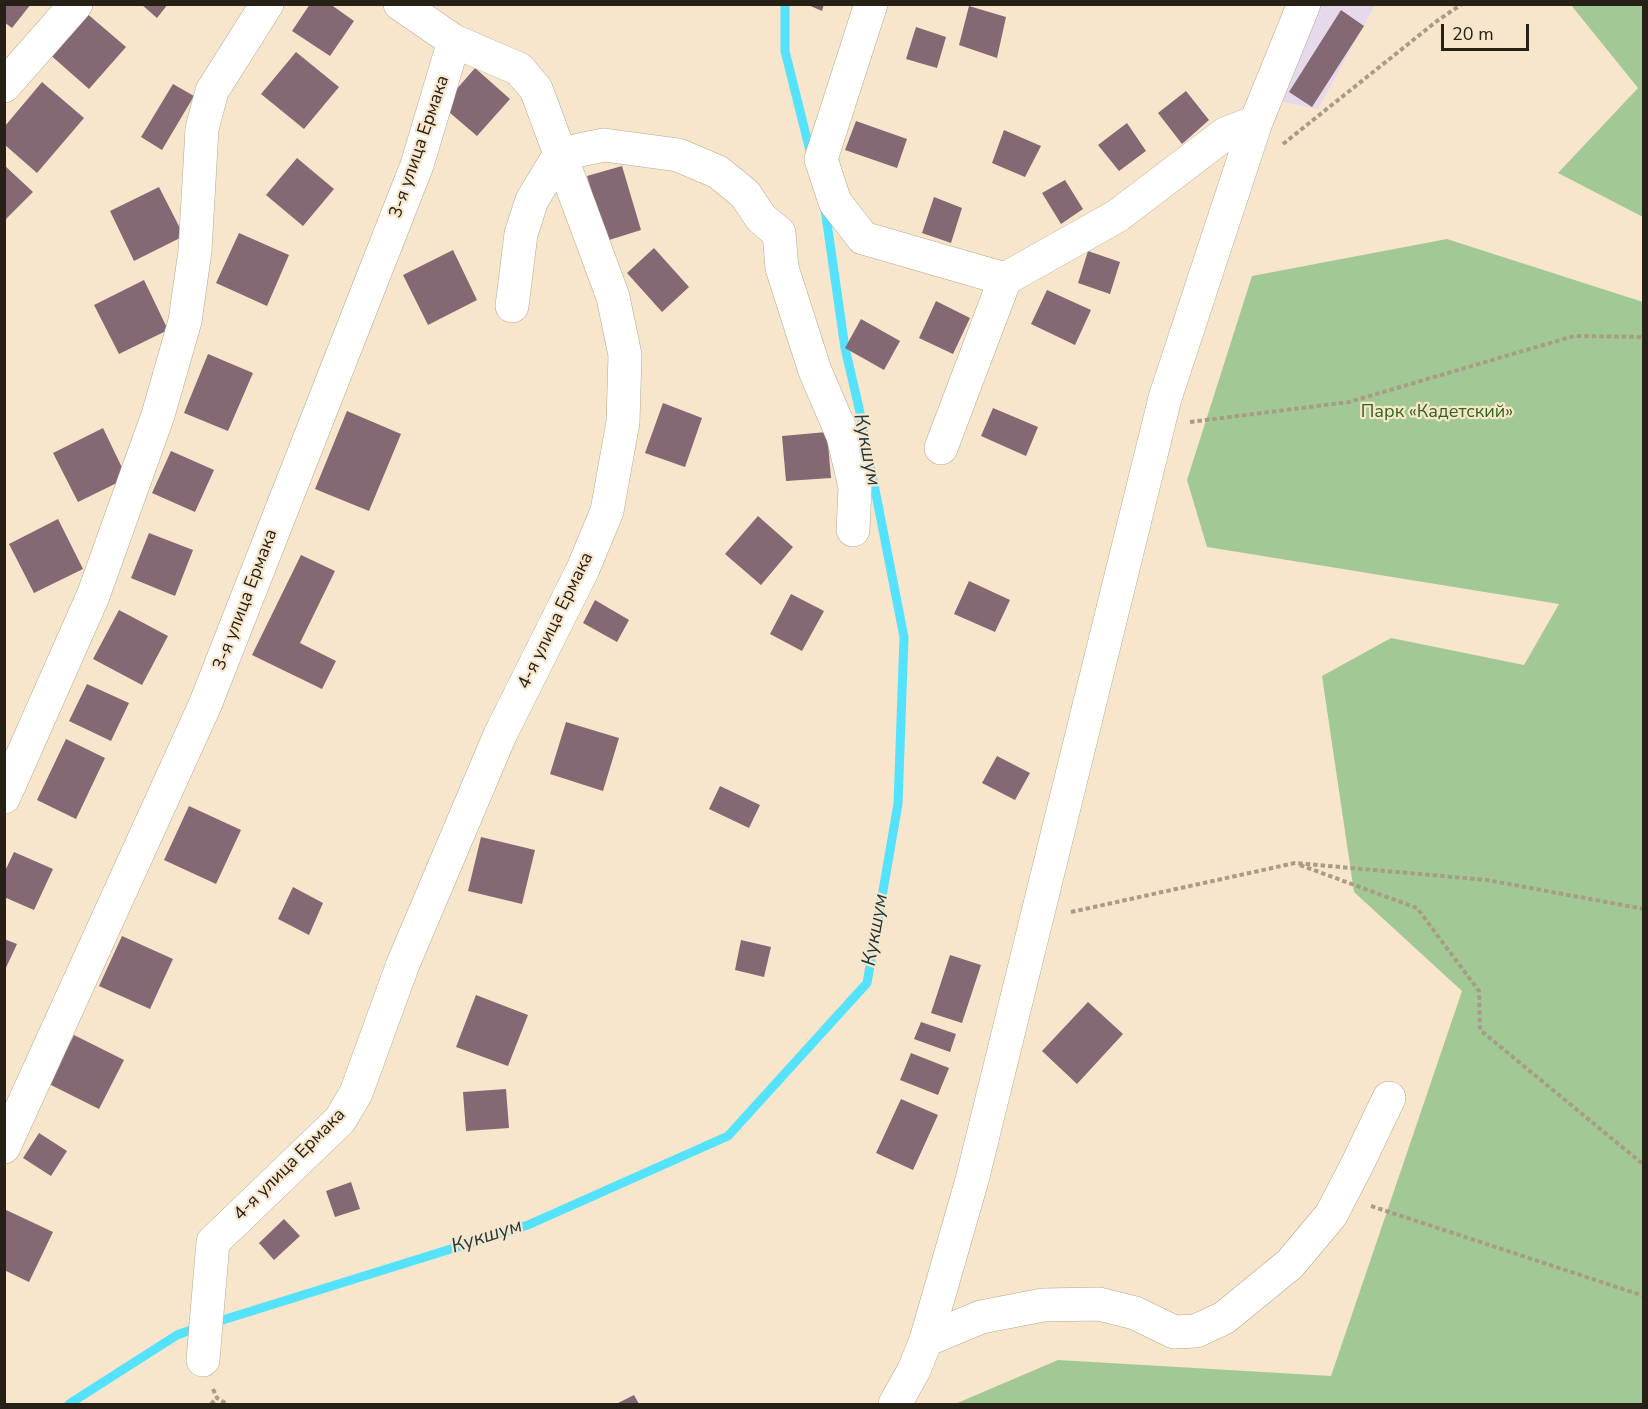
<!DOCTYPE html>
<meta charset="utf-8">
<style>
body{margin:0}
#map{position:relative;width:1648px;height:1409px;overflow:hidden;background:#f7e6cb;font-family:"Nunito Sans",sans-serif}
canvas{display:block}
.frame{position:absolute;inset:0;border:6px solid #262016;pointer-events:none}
.scale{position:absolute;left:1441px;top:24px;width:88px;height:27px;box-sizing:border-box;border:3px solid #262016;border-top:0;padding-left:8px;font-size:18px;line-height:21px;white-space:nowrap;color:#262016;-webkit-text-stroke:4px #f7e6cb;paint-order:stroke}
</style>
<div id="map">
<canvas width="1648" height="1409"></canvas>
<div class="frame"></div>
<div class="scale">20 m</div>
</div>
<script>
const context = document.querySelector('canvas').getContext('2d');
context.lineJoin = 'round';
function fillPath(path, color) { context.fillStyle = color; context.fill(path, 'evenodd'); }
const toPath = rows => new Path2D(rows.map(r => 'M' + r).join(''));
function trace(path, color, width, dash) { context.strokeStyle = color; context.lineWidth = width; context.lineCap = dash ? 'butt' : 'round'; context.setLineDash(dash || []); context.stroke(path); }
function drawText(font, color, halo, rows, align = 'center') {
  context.font = font + ' "Nunito Sans",sans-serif'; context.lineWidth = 4.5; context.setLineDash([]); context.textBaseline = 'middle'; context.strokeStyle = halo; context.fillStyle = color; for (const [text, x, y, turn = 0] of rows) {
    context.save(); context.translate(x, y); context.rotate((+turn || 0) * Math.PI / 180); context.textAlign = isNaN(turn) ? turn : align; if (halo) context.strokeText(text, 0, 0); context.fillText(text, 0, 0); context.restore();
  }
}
const industrial = toPath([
 [1288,5,1375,5,1318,109,1252,96]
]);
const green = toPath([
 [1571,5,1643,5,1643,217,1558,173,1638,88],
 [1447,239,1643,302,1643,1404,955,1404,1058,1360,1331,1376,1462,991,1354,892,1322,676,1391,638,1524,665,1559,604,1207,547,1187,480,1252,276]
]);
const stream = toPath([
 [785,4,785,51,811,155],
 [213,1323,528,1225,728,1136,867,983,898,804,904,637,859,408,845,348,825,209],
 [69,1404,177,1335,199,1327]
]);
const building = toPath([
 [4,4,31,4,12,28,4,22],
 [141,4,168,4,157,18],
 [310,4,330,4,354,21,330,56,292,31],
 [806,4,824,4,822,11],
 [969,6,1006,17,997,58,959,45],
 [1341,10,1364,26,1312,107,1289,92],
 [84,11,126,47,89,89,47,52],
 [916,27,946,37,937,68,906,59],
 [296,52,339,87,304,129,261,94],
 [475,68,510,99,477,136,442,106],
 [42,82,84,118,37,173,5,145,5,126],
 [173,84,194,96,162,150,141,137],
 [1186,91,1209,120,1182,144,1158,113],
 [856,121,907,139,897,168,845,150],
 [1127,123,1146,151,1119,171,1098,145],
 [1004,130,1041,146,1025,177,992,163],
 [297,158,334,189,303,226,266,195],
 [4,165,33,192,4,221],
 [622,166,641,230,606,241,587,176],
 [1065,180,1083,209,1061,224,1042,193],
 [159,187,184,236,134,261,110,211],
 [934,197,962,208,951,243,922,233],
 [239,233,289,255,267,306,216,283],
 [654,248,689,287,662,312,627,273],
 [453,250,477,300,428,325,403,275],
 [1088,251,1120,262,1110,294,1078,283],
 [144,280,168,330,119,354,94,305],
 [1047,290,1091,310,1075,345,1031,324],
 [936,301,970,318,953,354,919,338],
 [861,319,900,341,884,370,845,348],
 [208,354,253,373,228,431,184,413],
 [663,403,702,418,685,467,645,453],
 [993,408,1038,427,1026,456,981,436],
 [347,411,401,434,369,511,315,489],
 [103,428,127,478,78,502,53,453],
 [827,432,831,478,786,481,782,436],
 [171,451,214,470,195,512,152,493],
 [758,516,793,547,761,585,725,554],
 [58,519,83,569,34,593,9,544],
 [149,533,193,550,175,596,131,578],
 [301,555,335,571,300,643,336,661,322,689,252,655],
 [969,581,1010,600,995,632,954,614],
 [791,594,824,611,802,651,770,634],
 [595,600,629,620,617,642,583,623],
 [119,610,168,636,142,685,93,659],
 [87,684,129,703,111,741,69,721],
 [566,722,619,738,603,791,550,774],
 [66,739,105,758,76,819,37,800],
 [997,756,1030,773,1015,800,982,783],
 [720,786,760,805,749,828,709,809],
 [189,806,241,830,216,884,164,860],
 [481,837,535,850,522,904,468,891],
 [14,852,53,869,34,910,4,897,4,873],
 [293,887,323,903,309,935,278,919],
 [122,936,173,959,150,1009,99,986],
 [4,939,17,944,4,972],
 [741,940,771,947,764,977,735,970],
 [950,955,981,965,962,1023,931,1013],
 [476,995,528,1015,508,1066,456,1047],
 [1088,1002,1123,1034,1077,1084,1042,1051],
 [921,1022,956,1034,950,1052,914,1039],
 [74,1035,124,1060,99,1109,49,1084],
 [911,1053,949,1068,938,1095,900,1080],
 [506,1089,509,1128,466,1131,463,1092],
 [901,1099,938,1115,913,1170,876,1153],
 [39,1133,67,1151,51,1176,23,1158],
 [351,1182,360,1209,335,1217,326,1191],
 [4,1209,53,1232,29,1282,4,1270],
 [284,1219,300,1236,274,1260,259,1243],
 [634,1395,639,1404,616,1404]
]);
const path = toPath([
 [1283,144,1437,21,1462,4],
 [1190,422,1349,402,1574,336,1644,337],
 [1300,865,1417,908,1479,991,1480,1030,1644,1165],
 [1071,912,1295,863,1487,880,1644,909],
 [1371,1206,1644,1296],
 [213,1389,217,1398,227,1404],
 [211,1404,217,1398]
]);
const minor = toPath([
 [871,4,821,159,835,202,863,238,1005,279],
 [4,86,76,4],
 [512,306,521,234,532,200,560,154,604,145,678,155,718,172,745,194,761,218,779,233,782,268,815,371,843,436,855,487,853,530],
 [941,448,1005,279,1117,216,1225,134,1256,122,1304,4],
 [4,797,93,596,158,415,185,321,195,251,202,129,212,91,267,4],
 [4,1147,205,705,417,165,454,41],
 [926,1340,981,1317,1043,1305,1099,1304,1135,1313,1174,1332,1196,1331,1224,1318,1290,1264,1331,1215,1358,1163,1389,1098],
 [203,1360,213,1242,340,1120,356,1093,403,964,500,735,583,569,607,511,623,422,625,355,613,297,536,89,519,69,454,41,400,4],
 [895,1404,914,1370,926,1340,972,1180,1165,398,1256,122]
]);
const streetNames = [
 ["3-я улица Ермака",420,147,-71],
 ["3-я улица Ермака",246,600,-69],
 ["4-я улица Ермака",556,621,-64],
 ["4-я улица Ермака",290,1165,-45]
];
const parkNames = [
 ["Парк «Кадетский»",1437,413]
];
const waterNames = [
 ["Кукшум",866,450,79],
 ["Кукшум",876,930,-80],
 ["Кукшум",487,1237,-18]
];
fillPath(industrial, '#e7d9ec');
fillPath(green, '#a2c995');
trace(stream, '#55e2fe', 9);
fillPath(building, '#846874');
trace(minor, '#b7a78e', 34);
trace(path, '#a99c87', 4, [4.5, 3]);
trace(minor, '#fff', 33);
drawText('18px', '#262016', '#f7e6cb', streetNames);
drawText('18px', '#2f6617', '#f7e6cb', parkNames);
drawText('italic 20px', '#21393e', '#f7e6cb', waterNames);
</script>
